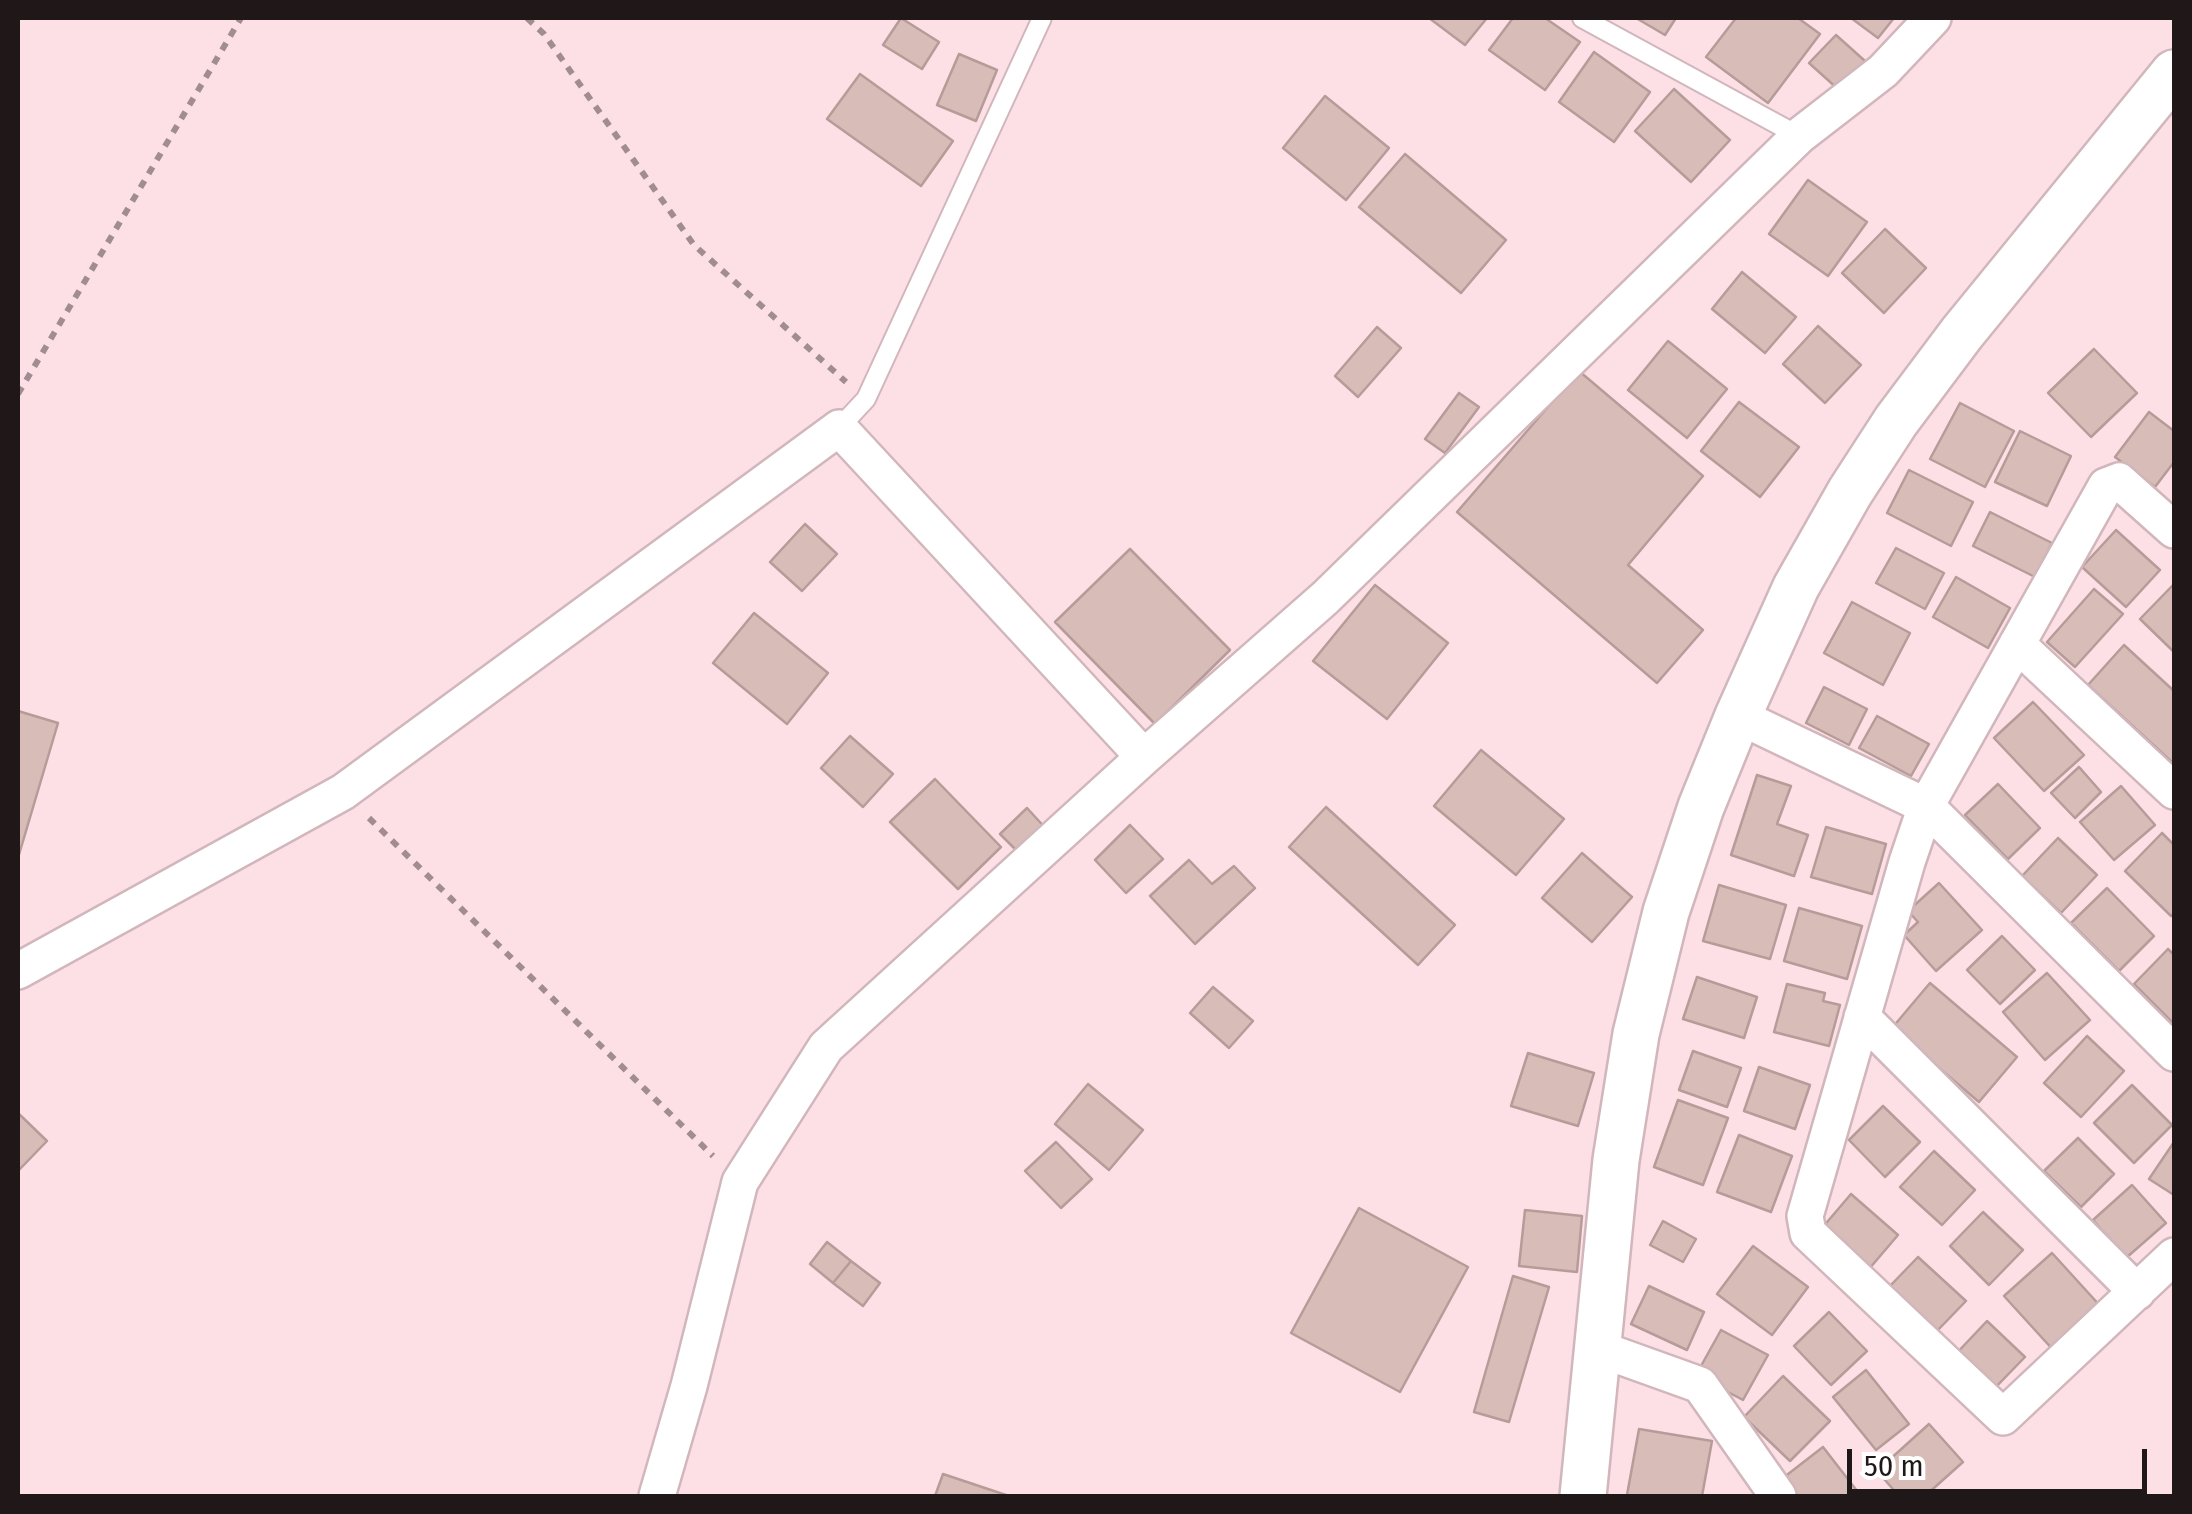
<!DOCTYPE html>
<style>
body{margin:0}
#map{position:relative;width:2192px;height:1514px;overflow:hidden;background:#fce0e6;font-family:"Fira Sans Condensed",sans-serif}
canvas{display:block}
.frame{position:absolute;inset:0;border:20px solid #201719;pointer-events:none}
.scale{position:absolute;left:1847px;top:1449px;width:300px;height:45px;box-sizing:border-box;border:5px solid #201719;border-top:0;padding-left:12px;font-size:30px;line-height:35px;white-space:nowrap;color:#201719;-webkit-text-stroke:8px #fff;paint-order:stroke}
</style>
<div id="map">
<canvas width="2192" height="1514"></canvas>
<div class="frame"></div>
<div class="scale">50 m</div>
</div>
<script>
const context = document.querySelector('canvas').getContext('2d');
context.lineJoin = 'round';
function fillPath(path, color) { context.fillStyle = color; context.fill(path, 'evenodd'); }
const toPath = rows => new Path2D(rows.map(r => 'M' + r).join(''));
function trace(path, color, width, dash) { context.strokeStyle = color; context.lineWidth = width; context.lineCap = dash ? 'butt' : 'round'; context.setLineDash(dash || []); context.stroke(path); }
const building = toPath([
 [901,18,939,42,922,69,883,45,901,18],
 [1429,18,1487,18,1465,45,1429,18],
 [1513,18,1545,18,1580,42,1545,90,1489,50,1513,18],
 [1636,18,1676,18,1665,35,1636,18],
 [1736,18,1798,18,1820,34,1768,103,1706,57,1736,18],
 [1851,18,1894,18,1878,38,1851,18],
 [1836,35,1865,61,1839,90,1809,63,1836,35],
 [1594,52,1650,92,1614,142,1559,102,1594,52],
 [959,54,997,70,976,121,937,105,959,54],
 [860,74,953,141,921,186,827,119,860,74],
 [1674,89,1730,140,1691,182,1635,131,1674,89],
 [1325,96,1389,148,1346,200,1283,148,1325,96],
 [1405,154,1506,240,1461,293,1359,207,1405,154],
 [1808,180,1867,222,1828,276,1769,234,1808,180],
 [1885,229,1926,268,1884,313,1842,273,1885,229],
 [1742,272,1796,317,1765,353,1712,309,1742,272],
 [1818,326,1861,365,1825,403,1783,364,1818,326],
 [1377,327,1401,348,1358,397,1335,376,1377,327],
 [1668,341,1727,389,1687,438,1628,390,1668,341],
 [2094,349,2137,393,2091,437,2048,393,2094,349],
 [1579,371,1703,476,1628,565,1703,630,1657,683,1457,512,1579,371],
 [1459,393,1479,407,1445,453,1425,439,1459,393],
 [1739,402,1799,447,1760,497,1701,451,1739,402],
 [1960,403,2014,431,1985,487,1930,459,1960,403],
 [2149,412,2174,431,2174,462,2155,487,2115,457,2149,412],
 [2020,431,2071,456,2047,506,1995,482,2020,431],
 [1909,470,1973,502,1951,546,1887,513,1909,470],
 [1990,512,2052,543,2035,577,1973,546,1990,512],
 [805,524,837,554,802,591,770,562,805,524],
 [2116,530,2160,570,2126,607,2082,567,2116,530],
 [1896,548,1944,573,1925,609,1876,583,1896,548],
 [1130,549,1230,650,1155,724,1055,622,1130,549],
 [1956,577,2010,608,1988,648,1933,617,1956,577],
 [2174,584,2174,652,2140,619,2174,584],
 [1375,585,1448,643,1387,719,1313,661,1375,585],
 [2094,589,2123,614,2075,667,2047,642,2094,589],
 [1852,602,1910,633,1883,685,1824,653,1852,602],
 [754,613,828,673,787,724,713,663,754,613],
 [2124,645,2174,691,2174,764,2088,685,2124,645],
 [1824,687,1867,709,1849,745,1806,723,1824,687],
 [2033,702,2084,755,2044,791,1994,738,2033,702],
 [18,711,58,723,18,858,18,711],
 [1877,716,1929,744,1911,776,1859,748,1877,716],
 [850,736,893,774,863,807,821,768,850,736],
 [1481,750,1564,819,1516,875,1434,806,1481,750],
 [2079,767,2101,792,2075,818,2051,793,2079,767],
 [1757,775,1791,786,1777,824,1808,835,1794,876,1731,855,1757,775],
 [935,779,1001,847,958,889,890,822,935,779],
 [1998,784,2040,828,2008,859,1965,815,1998,784],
 [2121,786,2155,825,2114,860,2080,822,2121,786],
 [1326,807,1455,925,1418,965,1289,847,1326,807],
 [1027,808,1049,832,1023,857,1000,834,1027,808],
 [1130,825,1163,859,1126,893,1095,860,1130,825],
 [1826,827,1886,844,1872,894,1811,877,1826,827],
 [2162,833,2174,845,2174,913,2171,916,2125,871,2162,833],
 [2058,838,2097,875,2061,913,2022,876,2058,838],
 [1582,853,1632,897,1592,942,1542,898,1582,853],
 [1189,860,1212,884,1234,866,1255,888,1195,944,1150,896,1189,860],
 [1939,883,1982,930,1936,971,1904,935,1918,922,1908,911,1939,883],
 [1719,885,1786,905,1770,959,1703,941,1719,885],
 [2107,888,2154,936,2119,971,2071,923,2107,888],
 [1799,908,1862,926,1847,979,1784,961,1799,908],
 [2002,936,2035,970,2000,1004,1967,970,2002,936],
 [2168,949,2174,955,2174,1024,2134,984,2168,949],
 [2047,973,2090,1020,2045,1060,2003,1012,2047,973],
 [1697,977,1757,997,1744,1038,1683,1019,1697,977],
 [1930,983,2017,1057,1979,1102,1892,1028,1930,983],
 [1787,984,1825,993,1823,1001,1840,1005,1829,1046,1774,1032,1787,984],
 [1213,987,1253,1021,1229,1048,1190,1013,1213,987],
 [2087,1036,2124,1071,2081,1117,2044,1083,2087,1036],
 [1693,1051,1741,1068,1727,1107,1679,1090,1693,1051],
 [1528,1053,1594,1073,1578,1126,1511,1106,1528,1053],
 [1759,1067,1810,1085,1795,1129,1744,1111,1759,1067],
 [1088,1084,1143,1130,1109,1170,1055,1124,1088,1084],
 [2132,1085,2172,1125,2134,1163,2094,1123,2132,1085],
 [1678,1100,1728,1118,1703,1185,1654,1167,1678,1100],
 [1883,1106,1920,1142,1885,1177,1849,1140,1883,1106],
 [18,1113,47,1141,18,1171,18,1113],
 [1739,1135,1792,1156,1771,1212,1717,1192,1739,1135],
 [2078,1138,2114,1174,2081,1207,2044,1171,2078,1138],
 [1056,1142,1092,1179,1061,1208,1025,1171,1056,1142],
 [2174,1142,2174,1195,2149,1179,2174,1142],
 [1934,1151,1975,1190,1942,1225,1900,1187,1934,1151],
 [2132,1185,2166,1223,2126,1258,2093,1220,2132,1185],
 [1851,1194,1898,1235,1869,1269,1822,1228,1851,1194],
 [1359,1208,1468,1267,1400,1392,1291,1333,1359,1208],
 [1525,1210,1582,1216,1577,1272,1519,1266,1525,1210],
 [1983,1212,2023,1250,1989,1285,1950,1246,1983,1212],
 [1663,1221,1696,1239,1683,1262,1650,1245,1663,1221],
 [827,1242,851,1261,833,1283,810,1264,827,1242],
 [1753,1246,1808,1287,1772,1335,1717,1294,1753,1246],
 [2052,1253,2103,1309,2055,1352,2004,1296,2052,1253],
 [1918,1257,1966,1301,1936,1332,1889,1287,1918,1257],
 [851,1261,880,1283,863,1306,833,1283,851,1261],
 [1513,1276,1549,1287,1509,1422,1474,1412,1513,1276],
 [1649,1286,1704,1312,1687,1350,1631,1324,1649,1286],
 [1829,1312,1867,1351,1831,1385,1794,1346,1829,1312],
 [1987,1321,2025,1357,1991,1392,1953,1357,1987,1321],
 [1721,1330,1768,1355,1743,1400,1696,1375,1721,1330],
 [1866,1370,1909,1424,1876,1450,1833,1397,1866,1370],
 [1783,1376,1830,1421,1790,1461,1744,1417,1783,1376],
 [1929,1424,1963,1462,1925,1496,1899,1496,1877,1471,1929,1424],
 [1639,1429,1712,1441,1702,1496,1627,1495,1639,1429],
 [1823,1447,1861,1496,1798,1496,1783,1478,1823,1447],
 [943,1474,1009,1496,935,1496,943,1474]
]);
const path = toPath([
 [527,18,544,34,694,245,846,382],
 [18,394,241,18],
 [369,818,713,1156]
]);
const service = toPath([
 [1582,18,1799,136],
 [839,428,866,399,1042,18]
]);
const minor = toPath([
 [2174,530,2119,481,2106,486,1926,806,1907,862,1805,1216,1808,1233,2003,1417,2174,1256],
 [2017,644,2174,791],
 [1738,716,1926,806,2174,1053],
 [18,971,343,792,839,428,1144,757],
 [1862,1017,2137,1292],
 [1597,1348,1700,1385,1778,1496],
 [657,1496,689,1386,740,1182,826,1047,1144,757,1325,598,1799,136,1883,71,1933,18]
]);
const tertiary = toPath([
 [1583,1496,1616,1160,1636,1034,1666,912,1701,807,1738,716,1796,587,1850,492,1896,421,1962,333,2174,73]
]);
fillPath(building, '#d8bcb8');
trace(building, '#b69c98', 2.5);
trace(service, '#d1b6bc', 22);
trace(minor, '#d1b6bc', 40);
trace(tertiary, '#d1b6bc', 50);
trace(path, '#a08c91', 6, [8, 8]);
trace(service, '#fff', 18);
trace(minor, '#fff', 35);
trace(tertiary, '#fff', 45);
</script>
